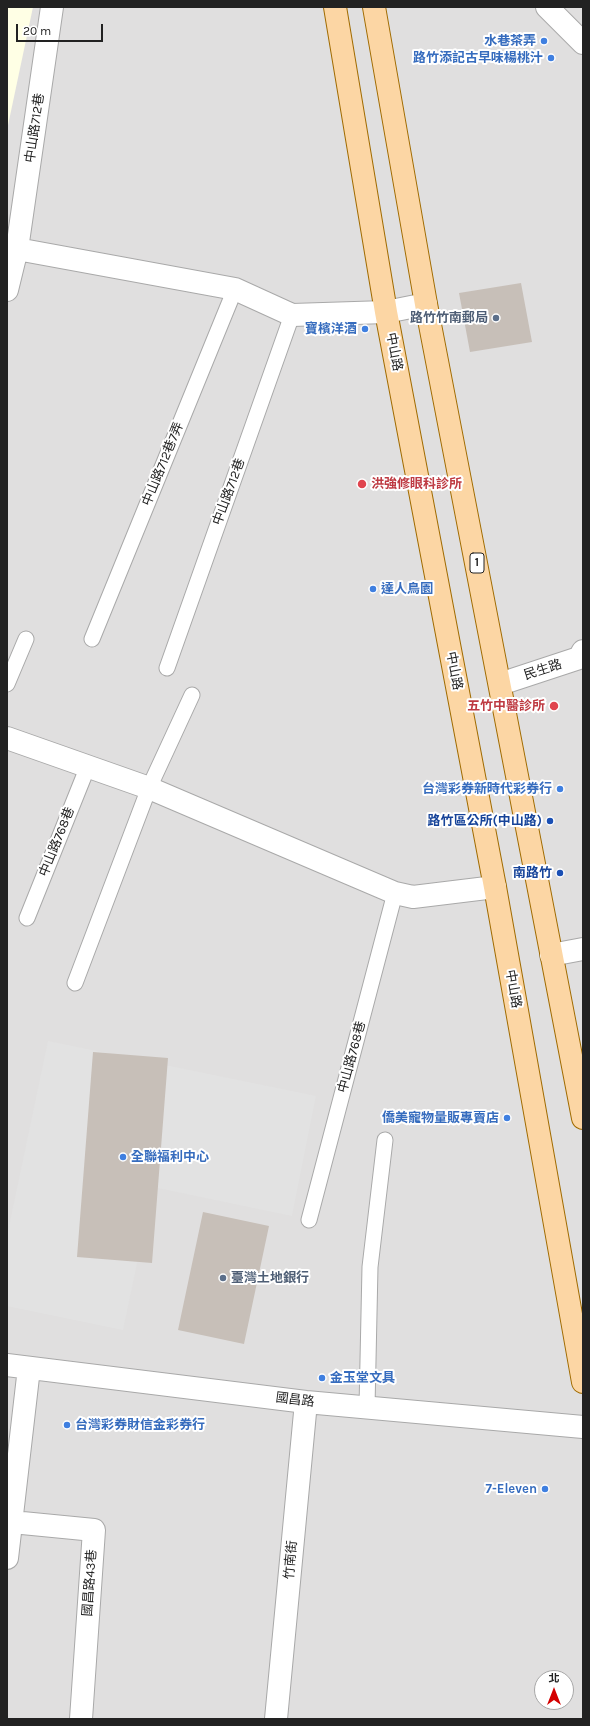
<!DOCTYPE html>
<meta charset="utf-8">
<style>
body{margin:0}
#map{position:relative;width:590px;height:1726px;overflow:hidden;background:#f2efe9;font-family:Karla,"Noto Sans TC",sans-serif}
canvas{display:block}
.frame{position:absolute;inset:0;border:8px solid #222;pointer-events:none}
.north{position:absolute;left:534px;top:1670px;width:40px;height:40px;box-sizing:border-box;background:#fff;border:1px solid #a7a7a7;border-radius:50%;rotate:0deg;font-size:11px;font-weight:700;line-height:16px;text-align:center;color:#222}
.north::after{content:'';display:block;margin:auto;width:14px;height:18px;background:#d40000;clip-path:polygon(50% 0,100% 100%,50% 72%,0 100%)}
.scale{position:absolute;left:16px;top:24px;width:87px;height:18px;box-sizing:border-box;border:2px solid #222;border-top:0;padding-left:5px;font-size:12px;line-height:14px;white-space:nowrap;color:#222;-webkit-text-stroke:3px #fff;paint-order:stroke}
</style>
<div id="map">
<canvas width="590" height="1726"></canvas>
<div class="frame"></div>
<div class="north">北</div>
<div class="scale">20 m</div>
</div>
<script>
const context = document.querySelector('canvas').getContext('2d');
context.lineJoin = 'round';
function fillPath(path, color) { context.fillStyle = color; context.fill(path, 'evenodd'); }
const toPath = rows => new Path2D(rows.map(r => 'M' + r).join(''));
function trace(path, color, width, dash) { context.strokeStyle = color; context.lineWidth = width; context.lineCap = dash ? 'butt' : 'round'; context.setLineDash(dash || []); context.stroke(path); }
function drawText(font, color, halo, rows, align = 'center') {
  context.font = font + ' Karla,"Noto Sans TC",sans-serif'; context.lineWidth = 4; context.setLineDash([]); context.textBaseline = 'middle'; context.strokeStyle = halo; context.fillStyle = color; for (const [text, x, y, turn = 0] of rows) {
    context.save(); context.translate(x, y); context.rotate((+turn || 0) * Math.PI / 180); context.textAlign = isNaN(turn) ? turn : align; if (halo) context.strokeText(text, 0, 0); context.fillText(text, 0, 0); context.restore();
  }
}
const residential = toPath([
 [7,7,583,7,583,1719,7,1719],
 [542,1678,566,1678,566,1702,542,1702]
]);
const education = toPath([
 [7,7,33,7,7,130]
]);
const parking = toPath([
 [48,1041,316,1096,292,1216,153,1187,123,1330,7,1306,7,1236]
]);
const building = toPath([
 [521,283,532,342,470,352,459,293],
 [93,1052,168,1058,152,1263,77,1257],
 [203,1212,269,1226,244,1344,178,1330]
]);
const service = toPath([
 [92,639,235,289],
 [167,668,292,315],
 [7,684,26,639],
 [27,918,88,766],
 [75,983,149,788,192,695],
 [309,1220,395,893],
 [367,1407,370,1267,385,1140]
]);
const minor = toPath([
 [17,249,52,7],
 [7,290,17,249,235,289,292,315,386,312,426,304],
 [500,684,579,658,583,651],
 [7,738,149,788,395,893,413,897,495,887],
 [551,955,583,949],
 [7,1365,306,1402,583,1427],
 [12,1522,94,1530,81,1719],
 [7,1558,29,1368],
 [276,1719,306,1402]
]);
const tertiary = toPath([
 [547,7,583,43]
]);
const primary = toPath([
 [335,7,386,312,495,887,583,1382],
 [374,7,426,304,583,1118]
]);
const markers = [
 [544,41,4,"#3f7fe0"],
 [551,58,4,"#3f7fe0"],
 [496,318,4,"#5c6f8a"],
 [365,329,4,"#3f7fe0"],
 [362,484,5,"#e0444e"],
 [373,589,4,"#3f7fe0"],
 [554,706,5,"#e0444e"],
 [560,789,4,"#3f7fe0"],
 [550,821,4,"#1a4fb4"],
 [560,873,4,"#1a4fb4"],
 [507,1118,4,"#3f7fe0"],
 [123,1157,4,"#3f7fe0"],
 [223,1278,4,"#5c6f8a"],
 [322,1378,4,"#3f7fe0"],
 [67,1425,4,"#3f7fe0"],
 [545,1489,4,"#3f7fe0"]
];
const shields = [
 [477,563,14]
];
const shieldNames = [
 ["1",477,563]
];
const shopNames = [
 ["水巷茶弄",536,41],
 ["路竹添記古早味楊桃汁",543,58],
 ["寶檳洋酒",357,329],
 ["達人鳥園",381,589,"left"],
 ["台灣彩券新時代彩券行",552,789],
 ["僑美寵物量販專賣店",499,1118],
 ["全聯福利中心",131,1157,"left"],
 ["金玉堂文具",330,1378,"left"],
 ["台灣彩券財信金彩券行",75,1425,"left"],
 ["7-Eleven",537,1489]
];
const streetNames = [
 ["中山路712巷",35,128,-82],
 ["中山路",394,352,79],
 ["中山路712巷7弄",163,464,-68],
 ["中山路712巷",229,492,-70],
 ["民生路",543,670,-18],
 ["中山路",454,671,79],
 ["中山路768巷",57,842,-68],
 ["中山路",513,989,80],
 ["中山路768巷",352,1057,-75],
 ["國昌路",295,1400,7],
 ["竹南街",291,1560,-85],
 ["國昌路43巷",90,1583,-86]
];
const serviceNames = [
 ["路竹竹南郵局",488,318],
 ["臺灣土地銀行",231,1278,"left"]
];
const healthNames = [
 ["洪強修眼科診所",371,484],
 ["五竹中醫診所",545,706,"right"]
];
const transitNames = [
 ["路竹區公所(中山路)",542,821],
 ["南路竹",552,873]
];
fillPath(residential, '#e0dfdf');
fillPath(education, '#ffffe5');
fillPath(parking, '#e2e2e2');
fillPath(building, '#c7bfb8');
trace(service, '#a9a9a9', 17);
trace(minor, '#a9a9a9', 24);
trace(tertiary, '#a9a9a9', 24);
trace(primary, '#a06b00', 24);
trace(service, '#fff', 15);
trace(minor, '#fff', 22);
trace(tertiary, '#fff', 22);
trace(primary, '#fcd6a4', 22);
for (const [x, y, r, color] of markers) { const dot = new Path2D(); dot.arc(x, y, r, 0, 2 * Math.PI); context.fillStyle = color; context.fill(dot); trace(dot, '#fff', 1.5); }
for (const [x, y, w] of shields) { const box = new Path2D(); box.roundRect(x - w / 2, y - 10, w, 20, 3); context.fillStyle = '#fff'; context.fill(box); trace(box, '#222', 1); }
drawText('bold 12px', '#222', null, shieldNames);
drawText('bold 13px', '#366cbe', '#fff', shopNames, 'right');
drawText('13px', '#222', '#fff', streetNames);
drawText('bold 13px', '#4e5e75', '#fff', serviceNames, 'right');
drawText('bold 13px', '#be3a42', '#fff', healthNames, 'left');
drawText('bold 13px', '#164399', '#fff', transitNames, 'right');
</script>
